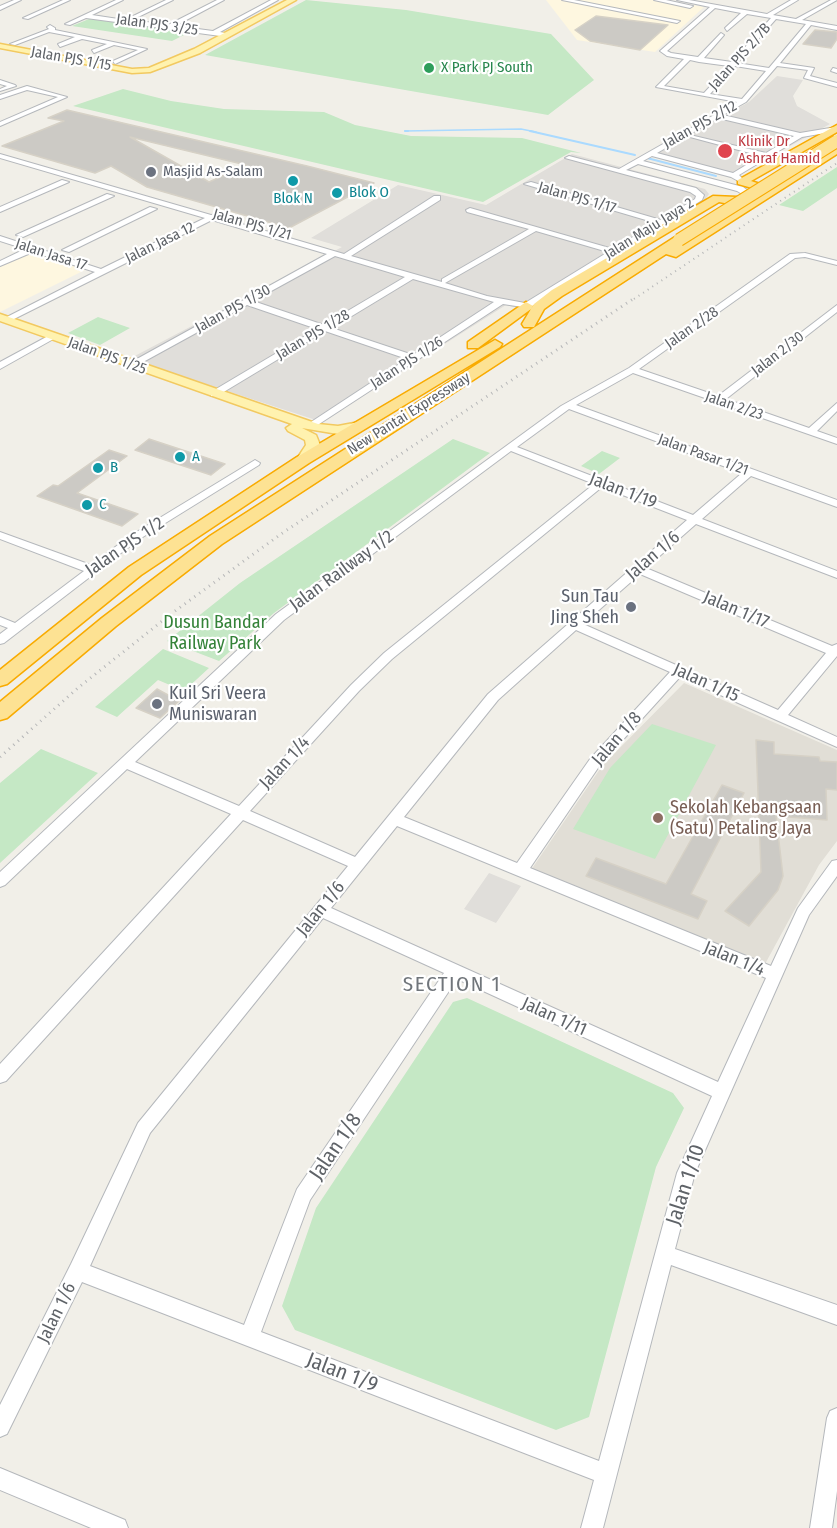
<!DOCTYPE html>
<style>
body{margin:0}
canvas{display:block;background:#f1efe8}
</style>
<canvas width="837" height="1528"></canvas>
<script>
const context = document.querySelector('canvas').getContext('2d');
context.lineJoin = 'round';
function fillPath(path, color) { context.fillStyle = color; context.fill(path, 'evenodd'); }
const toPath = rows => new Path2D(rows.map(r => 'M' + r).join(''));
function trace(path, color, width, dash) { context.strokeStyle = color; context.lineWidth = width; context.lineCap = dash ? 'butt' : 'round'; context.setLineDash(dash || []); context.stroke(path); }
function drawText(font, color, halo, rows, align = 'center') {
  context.font = font + ' "Fira Sans Condensed",sans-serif'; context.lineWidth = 4.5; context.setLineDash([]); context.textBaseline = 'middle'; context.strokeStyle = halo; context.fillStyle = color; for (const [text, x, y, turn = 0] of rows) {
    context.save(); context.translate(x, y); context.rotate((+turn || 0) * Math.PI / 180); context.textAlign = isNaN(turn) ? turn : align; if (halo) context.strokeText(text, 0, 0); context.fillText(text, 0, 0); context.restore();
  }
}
const commercial = toPath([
 [546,0,664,0,704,7,655,52,577,40],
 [33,251,87,269,0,312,0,267]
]);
const industrial = toPath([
 [777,76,803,80,793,96,797,106,830,124,732,178,650,156,749,102],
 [572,154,705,189,709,194,705,200,526,310,506,305,322,422,129,359,342,247,311,238,398,185,486,205],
 [489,873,521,886,496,923,464,909]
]);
const education = toPath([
 [684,683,837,750,837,841,819,865,765,964,531,870,602,766]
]);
const green = toPath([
 [306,0,406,10,551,34,594,80,548,115,205,55],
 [89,19,190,32,172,41,72,26],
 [123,89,171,101,224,109,324,112,355,125,411,136,522,138,581,153,571,152,483,202,73,106],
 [837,167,837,188,803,211,779,205],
 [98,317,130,328,100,345,68,333],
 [453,439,490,453,274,613,219,661,167,641,240,583],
 [602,451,620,458,599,474,581,466],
 [163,649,209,668,184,691,158,680,117,717,95,707],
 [652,724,716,745,655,859,573,829,610,768],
 [41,749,98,773,0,863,0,783],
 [467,998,673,1093,684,1108,656,1167,589,1417,556,1430,295,1330,282,1306,316,1208,453,1002]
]);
const streamFar1 = toPath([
 [405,131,521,129,536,132]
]);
const stream = toPath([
 [405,131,408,131],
 [530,131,635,155],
 [647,158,716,176]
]);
const building = toPath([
 [596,16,668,25,640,50,590,41,575,30,596,16],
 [815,30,837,32,837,39,831,48,803,44,815,30],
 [67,110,307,166,374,183,289,228,147,187,111,166,95,173,2,146,64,121,48,118,67,110],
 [130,137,246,165,209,182,130,137],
 [149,439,225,464,211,475,135,450,149,439],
 [109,450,127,456,77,493,138,514,122,526,37,496,53,485,58,486,109,450],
 [157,689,179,701,160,718,136,708,157,689],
 [756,740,774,742,774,754,819,757,820,761,837,762,837,790,826,789,827,820,776,816,783,876,778,890,749,926,725,911,761,872,756,740],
 [722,785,744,793,691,894,707,901,698,919,586,876,596,858,666,884,722,785]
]);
const minor = toPath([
 [14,0,21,0,0,10,0,6,14,0],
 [63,0,70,0,28,19,23,18,63,0],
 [116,0,123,0,92,15,125,20,166,0,173,0,132,20,168,25,217,0,224,0,175,26,213,31,271,0,278,0,220,32,230,34,228,37,86,18,70,25,65,24,116,0],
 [562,0,574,0,680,21,677,23,562,0],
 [654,0,666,0,693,6,690,8,654,0],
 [677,0,689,0,767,14,791,0,798,0,773,15,796,19,831,0,837,0,802,20,837,26,837,30,811,25,780,63,814,68,810,76,837,83,837,87,804,78,808,70,777,66,746,102,723,115,800,133,836,127,837,131,802,137,739,175,744,180,740,182,731,177,652,156,643,161,743,187,755,196,749,206,743,206,747,197,737,191,638,164,626,170,696,188,704,195,702,200,529,308,503,304,313,428,307,428,305,426,407,359,325,331,217,396,211,396,211,392,317,329,247,305,134,367,126,365,327,254,212,220,10,321,3,319,95,272,33,252,0,266,0,261,25,249,0,241,0,236,101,269,205,218,0,158,0,154,211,215,218,214,218,217,344,254,434,196,440,196,440,200,351,256,442,282,442,279,529,229,467,212,466,210,470,208,613,249,656,223,524,184,531,182,661,220,695,199,696,196,690,192,565,158,569,156,619,169,737,102,656,87,684,59,667,56,660,51,710,7,677,0],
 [715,8,741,13,725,28,727,31,747,14,771,18,732,62,704,58,724,35,721,33,698,57,671,53,667,51,715,8],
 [776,19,806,24,769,68,737,63,776,19],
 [690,60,699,62,729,66,704,93,664,86,690,60],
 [735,66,766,71,742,99,710,94,735,66],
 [718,118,794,136,766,153,690,135,690,137,761,156,733,173,657,153,718,118],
 [536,231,608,252,525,303,487,296,445,283,536,231],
 [335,256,405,277,324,325,253,301,335,256],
 [413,279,494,302,413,355,332,328,413,279],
 [50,25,55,28,55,30,147,49,115,64,113,61,138,50,114,45,94,53,92,50,107,44,82,39,60,47,58,44,75,37,49,32,15,45,10,44,49,29,47,27,50,25],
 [833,68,837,69,837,73,831,71,833,68],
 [0,80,15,85,16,86,0,91,0,89,7,86,0,84,0,80],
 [27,86,67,97,0,126,0,122,58,97,27,90,0,99,0,95,27,86],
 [62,180,69,182,0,212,0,207,62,180],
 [107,194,114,196,23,237,16,235,107,194],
 [150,207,157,209,69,252,62,250,150,207],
 [805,253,837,261,837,265,805,257,795,258,639,369,718,396,837,305,837,312,726,399,809,428,837,403,837,411,817,431,837,438,837,444,633,373,576,405,837,500,837,507,751,476,702,519,837,571,837,578,696,524,646,568,832,646,837,644,837,656,788,715,837,737,837,747,680,677,600,765,530,868,771,966,798,908,832,861,837,860,837,876,809,915,695,1173,675,1249,837,1305,837,1325,671,1265,603,1528,581,1528,594,1480,82,1282,7,1434,0,1437,0,1405,71,1264,138,1123,348,866,243,820,6,1081,0,1083,0,1064,231,814,127,769,5,885,0,887,0,872,276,614,561,406,629,368,790,254,805,253],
 [569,409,742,473,693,515,517,447,569,409],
 [511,451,594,484,384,653,351,685,239,806,135,762,284,620,511,451],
 [602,487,687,520,488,694,355,857,250,811,359,691,392,659,602,487],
 [640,574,826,653,778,710,583,624,640,574],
 [576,630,670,672,590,759,517,863,404,817,498,700,576,630],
 [397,826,766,978,718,1082,331,908,397,826],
 [323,918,444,973,297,1189,244,1325,90,1266,150,1133,323,918],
 [457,979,712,1096,677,1173,599,1461,261,1332,310,1200,457,979],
 [50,335,57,337,0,369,0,362,50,335],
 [255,460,260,463,259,465,138,540,4,643,0,644,0,634,8,628,0,625,0,617,15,623,84,571,0,539,0,532,91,565,130,536,255,460],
 [837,1408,837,1491,832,1528,810,1528,827,1418,830,1411,837,1408],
 [0,1468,125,1520,128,1528,91,1528,0,1490,0,1468]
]);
const major = toPath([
 [287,0,296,0,200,53,150,72,132,73,0,48,0,44,132,69,149,68,194,49,287,0],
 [0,314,318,424,338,426,359,422,366,426,364,429,338,434,302,428,316,435,320,445,308,463,298,463,296,460,306,445,305,440,288,431,286,428,292,424,0,321,0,314]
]);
const highway = toPath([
 [837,125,837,132,751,181,760,184,776,183,833,147,837,146,837,154,676,257,666,254,222,544,116,626,7,718,0,720,0,702,102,618,210,536,675,237,683,237,685,240,734,209,735,205,719,202,562,296,544,309,534,327,524,327,522,324,534,304,552,290,713,196,737,197,745,202,763,191,738,184,738,180,837,125],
 [526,302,533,306,531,309,478,348,468,348,468,342,526,302],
 [495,340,502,344,500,347,309,463,141,575,7,684,0,686,0,670,129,567,297,457,495,340]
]);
const railFar1 = toPath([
 [634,299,837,163]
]);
const rail = toPath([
 [0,757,79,687,175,611,281,534,636,297]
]);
const highwayBridge = toPath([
 [679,240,837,141]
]);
const markers = [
 [429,68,6,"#2e9e5b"],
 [725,151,8,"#e0444e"],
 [151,172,6,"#6b7280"],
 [293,181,6,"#0f9aa8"],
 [337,193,6,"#0f9aa8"],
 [180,457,6,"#0f9aa8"],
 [98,468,6,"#0f9aa8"],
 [87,505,6,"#0f9aa8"],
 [631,607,6,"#6b7280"],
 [157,704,6,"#6b7280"],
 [658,818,6,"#8d6e63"]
];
const farStreetnames = [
 ["Jalan PJS 3/25",157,25,8],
 ["Jalan PJS 2/7B",740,57,-48],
 ["Jalan PJS 1/15",71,59,10],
 ["Jalan PJS 2/12",700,125,-29],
 ["Jalan PJS 1/17",577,198,16],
 ["Jalan PJS 1/21",252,225,16],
 ["Jalan Maju Jaya 2",649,229,-32],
 ["Jalan Jasa 12",160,243,-26],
 ["Jalan Jasa 17",51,255,18],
 ["Jalan PJS 1/30",233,309,-29],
 ["Jalan 2/28",692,328,-35],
 ["Jalan PJS 1/28",313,335,-31],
 ["Jalan 2/30",778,354,-38],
 ["Jalan PJS 1/25",107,356,20],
 ["Jalan PJS 1/26",407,363,-33],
 ["Jalan 2/23",734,406,19],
 ["New Pantai Expressway",409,414,-32],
 ["Jalan Pasar 1/21",703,455,20]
];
const farLeisurenames = [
 ["X Park PJ South",441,68]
];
const farHealthnames = [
 ["Klinik Dr",738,142],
 ["Ashraf Hamid",738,159]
];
const farWorshipnames = [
 ["Masjid As-Salam",163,172]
];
const farCulturenames = [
 ["Blok O",349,193],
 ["Blok N",293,199,"center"],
 ["A",192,457],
 ["B",110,468],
 ["C",99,505]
];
const streetNames = [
 ["Jalan 1/19",623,491,21],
 ["Jalan PJS 1/2",125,547,-34],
 ["Jalan 1/6",653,556,-41],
 ["Jalan Railway 1/2",342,571,-36],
 ["Jalan 1/17",736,610,23],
 ["Jalan 1/15",706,683,24],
 ["Jalan 1/8",617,739,-49],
 ["Jalan 1/4",285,763,-47],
 ["Jalan 1/6",321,909,-51],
 ["Jalan 1/4",734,959,22],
 ["Jalan 1/11",554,1017,24],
 ["Jalan 1/6",57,1313,-64]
];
const worshipNames = [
 ["Sun Tau",619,597],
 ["Jing Sheh",619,618],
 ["Kuil Sri Veera",169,694,"left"],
 ["Muniswaran",169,715,"left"]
];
const parkNames = [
 ["Dusun Bandar",215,623],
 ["Railway Park",215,644]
];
const educationNames = [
 ["Sekolah Kebangsaan",670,808],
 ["(Satu) Petaling Jaya",670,829]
];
const quarterNames = [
 ["SECTION 1",452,985]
];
const nearStreetnames = [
 ["Jalan 1/8",336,1147,-56],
 ["Jalan 1/10",686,1185,-72],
 ["Jalan 1/9",342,1373,21]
];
fillPath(commercial, '#fef7e0');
fillPath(industrial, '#e0deda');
fillPath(education, '#e1ded6');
fillPath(green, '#c5e8c5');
trace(streamFar1, '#aadaff', 1.5);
trace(stream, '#aadaff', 2);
fillPath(building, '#cccac5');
trace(building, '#d6d1c6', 1.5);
trace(minor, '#b5b8bc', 2);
trace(major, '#f2c960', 3);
trace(highway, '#f9ab00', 3);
fillPath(minor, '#fff');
fillPath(major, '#fff2af');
fillPath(highway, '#fde293');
trace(railFar1, '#b6b7b8', 2, [1, 4.5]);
trace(rail, '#b6b7b8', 3, [1, 5]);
trace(highwayBridge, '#f9ab00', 14, []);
trace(highwayBridge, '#fde293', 12);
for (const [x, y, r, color] of markers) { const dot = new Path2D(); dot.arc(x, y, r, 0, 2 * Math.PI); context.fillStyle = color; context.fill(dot); trace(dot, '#fff', 2); }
drawText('15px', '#5f6368', '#fff', farStreetnames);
drawText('15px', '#27864d', '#fff', farLeisurenames, 'left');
drawText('15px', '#be3a42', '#fff', farHealthnames, 'left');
drawText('15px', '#5b616d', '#fff', farWorshipnames, 'left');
drawText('15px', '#0d838f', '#fff', farCulturenames, 'left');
drawText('18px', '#5f6368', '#fff', streetNames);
drawText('18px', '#5b616d', '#fff', worshipNames, 'right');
drawText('18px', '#348238', '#fff', parkNames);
drawText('18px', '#785e54', '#fff', educationNames, 'left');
context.letterSpacing = '1.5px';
drawText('21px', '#70757a', '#fff', quarterNames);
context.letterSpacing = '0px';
drawText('21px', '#5f6368', '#fff', nearStreetnames);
</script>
